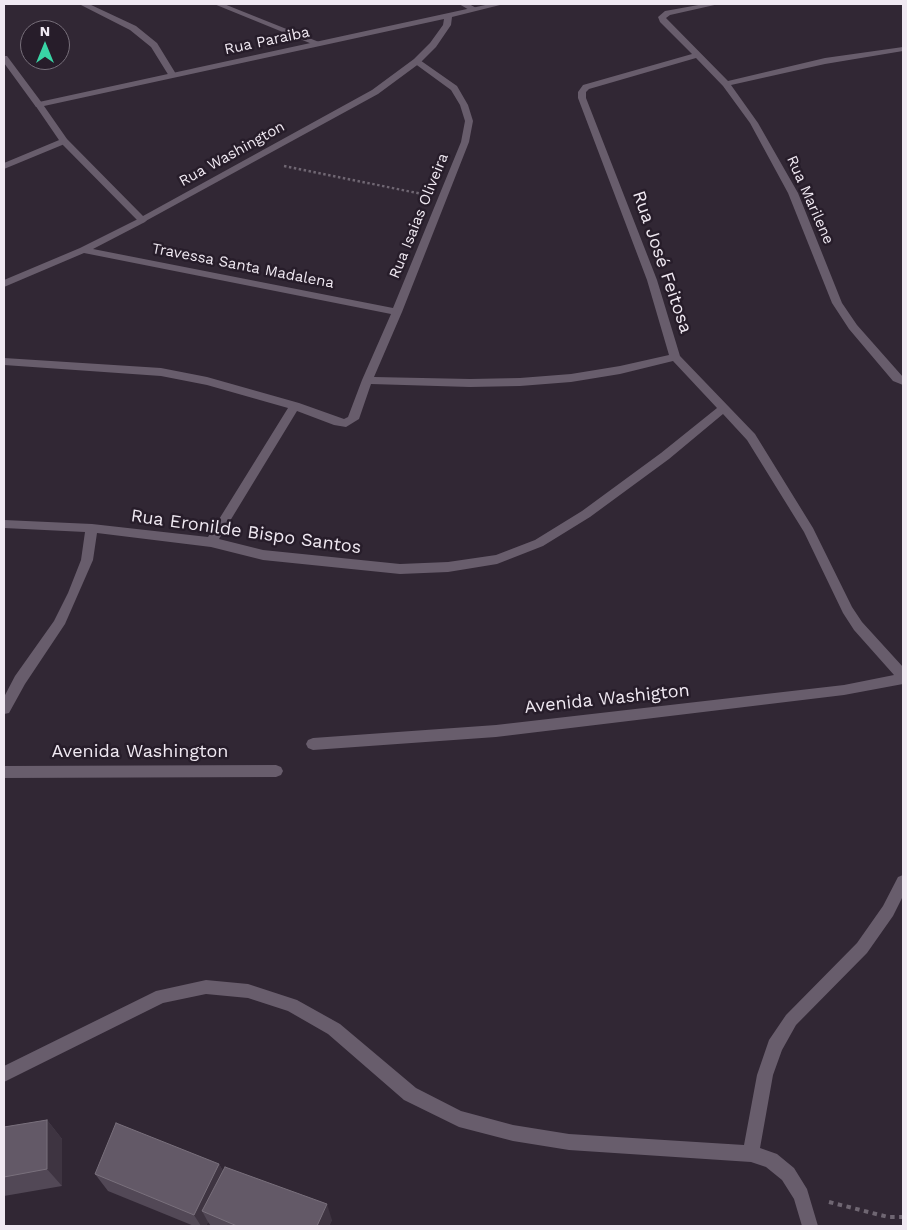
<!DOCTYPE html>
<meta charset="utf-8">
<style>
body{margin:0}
#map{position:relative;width:907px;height:1230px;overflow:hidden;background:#312734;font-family:"Work Sans",sans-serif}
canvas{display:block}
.frame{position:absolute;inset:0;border:5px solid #f0e9f2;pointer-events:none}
.north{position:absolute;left:20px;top:20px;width:50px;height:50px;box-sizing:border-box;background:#271d2a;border:1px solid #776f7a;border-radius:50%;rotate:0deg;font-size:14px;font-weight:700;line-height:20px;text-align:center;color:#f0e9f2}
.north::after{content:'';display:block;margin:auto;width:18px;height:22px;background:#39d4a5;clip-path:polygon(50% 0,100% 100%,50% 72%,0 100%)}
</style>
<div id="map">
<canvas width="907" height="1230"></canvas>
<div class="frame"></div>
<div class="north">N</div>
</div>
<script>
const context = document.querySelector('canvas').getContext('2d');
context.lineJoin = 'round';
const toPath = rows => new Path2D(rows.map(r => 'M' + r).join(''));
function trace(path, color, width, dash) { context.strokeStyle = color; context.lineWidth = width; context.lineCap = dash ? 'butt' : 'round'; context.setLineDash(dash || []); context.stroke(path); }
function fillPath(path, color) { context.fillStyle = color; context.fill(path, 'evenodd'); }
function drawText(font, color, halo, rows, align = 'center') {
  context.font = font + ' "Work Sans",sans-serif'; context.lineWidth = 5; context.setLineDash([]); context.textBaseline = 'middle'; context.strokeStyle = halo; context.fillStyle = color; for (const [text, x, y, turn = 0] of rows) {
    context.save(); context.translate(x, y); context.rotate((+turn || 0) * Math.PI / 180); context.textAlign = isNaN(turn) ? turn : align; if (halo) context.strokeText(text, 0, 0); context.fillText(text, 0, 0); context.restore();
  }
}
const pathFar1 = toPath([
 [284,166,422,194]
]);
const path = toPath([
 [829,1202,888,1217,903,1217]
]);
const service = toPath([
 [79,4,89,4,136,26,157,43,176,74,175,76,169,76,151,47,130,30,79,4],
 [214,4,224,4,324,44,317,46,214,4],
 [4,56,7,56,42,103,42,107,36,107,4,63,4,56]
]);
const minor = toPath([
 [459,4,469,4,478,9,471,11,459,4],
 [704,4,719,4,670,15,666,18,728,81,825,58,903,47,903,51,825,64,731,85,758,123,798,193,842,303,857,325,903,377,903,385,893,381,849,329,832,303,788,193,750,123,723,86,696,58,589,89,586,92,586,98,657,280,680,356,755,434,813,528,852,607,862,622,903,667,903,684,844,695,496,737,313,750,308,748,306,744,308,740,313,738,496,725,844,685,894,675,854,630,843,613,804,532,747,440,723,414,669,459,590,517,543,546,497,564,448,572,400,574,263,560,211,547,97,533,93,560,65,624,25,684,9,713,4,714,4,697,15,676,54,621,68,593,81,560,85,532,4,528,4,520,92,524,208,537,288,408,207,385,161,376,4,365,4,358,161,368,207,377,299,403,344,419,348,417,362,380,391,314,84,253,4,287,4,280,80,248,142,217,147,220,145,222,93,249,393,308,461,142,465,121,460,105,451,90,414,63,413,61,417,58,457,86,468,105,473,121,469,142,402,312,374,377,470,379,520,378,571,374,620,366,669,355,647,280,578,98,578,92,583,85,692,54,660,22,658,17,665,11,704,4],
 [673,361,717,408,661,453,582,511,535,540,496,555,448,562,400,564,263,550,219,539,297,411,334,425,346,427,359,419,371,384,470,387,520,386,571,382,620,374,673,361],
 [64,138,67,139,67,143,4,169,4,163,64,138],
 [276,765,281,767,283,771,281,775,276,777,4,778,4,766,276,765],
 [903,875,903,896,893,916,867,953,796,1025,782,1050,773,1075,760,1148,777,1154,794,1168,807,1189,818,1226,802,1226,794,1199,782,1180,766,1167,751,1162,569,1150,513,1141,459,1127,404,1100,328,1034,288,1011,248,998,206,994,163,1003,4,1082,4,1066,156,991,206,980,248,984,297,1000,340,1024,416,1088,461,1111,513,1125,569,1134,744,1145,757,1075,769,1040,786,1015,857,943,883,906,898,877,903,875]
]);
const tertiary = toPath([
 [490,4,504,4,452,17,451,25,436,47,420,63,378,94,142,223,139,222,61,143,35,105,39,102,490,4],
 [444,19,443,25,430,43,414,59,372,90,143,216,67,139,44,106,444,19]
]);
const wall = toPath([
 [47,1120,62,1139,62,1186,4,1196,4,1127],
 [219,1164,223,1171,332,1220,329,1226,211,1226,208,1222,206,1226,194,1226,108,1191,95,1174]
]);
const shadedWall = toPath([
 [47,1120,62,1139,62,1186,47,1169],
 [219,1164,228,1181,202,1211,208,1222,206,1226,201,1226,194,1215],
 [327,1204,332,1220,329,1226,317,1226]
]);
const building = toPath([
 [47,1120,47,1169,4,1177,4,1127,47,1120],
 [116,1123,219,1164,194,1215,95,1174,116,1123],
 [225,1167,327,1204,317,1226,237,1226,202,1211,225,1167]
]);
const farStreetnames = [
 ["Rua Paraiba",267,41,-12],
 ["Rua Washington",232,154,-29],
 ["Rua Marilene",810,200,66],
 ["Rua Isaias Oliveira",419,216,-68],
 ["Travessa Santa Madalena",243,266,11]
];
const streetNames = [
 ["Rua José Feitosa",662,262,71],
 ["Rua Eronilde Bispo Santos",246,532,8],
 ["Avenida Washigton",607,699,-6],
 ["Avenida Washington",140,752]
];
trace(pathFar1, '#6f6672', 2.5, [2.5, 2.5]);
trace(path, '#6f6672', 4, [4.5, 4.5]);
fillPath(service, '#685d6c');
fillPath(minor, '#685d6c');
fillPath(tertiary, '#685d6c');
fillPath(wall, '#524856');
fillPath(shadedWall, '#3e3441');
fillPath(building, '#635967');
trace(building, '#79707c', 1);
drawText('15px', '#f0e9f2', '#271d2a', farStreetnames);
drawText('18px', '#f0e9f2', '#271d2a', streetNames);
</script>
